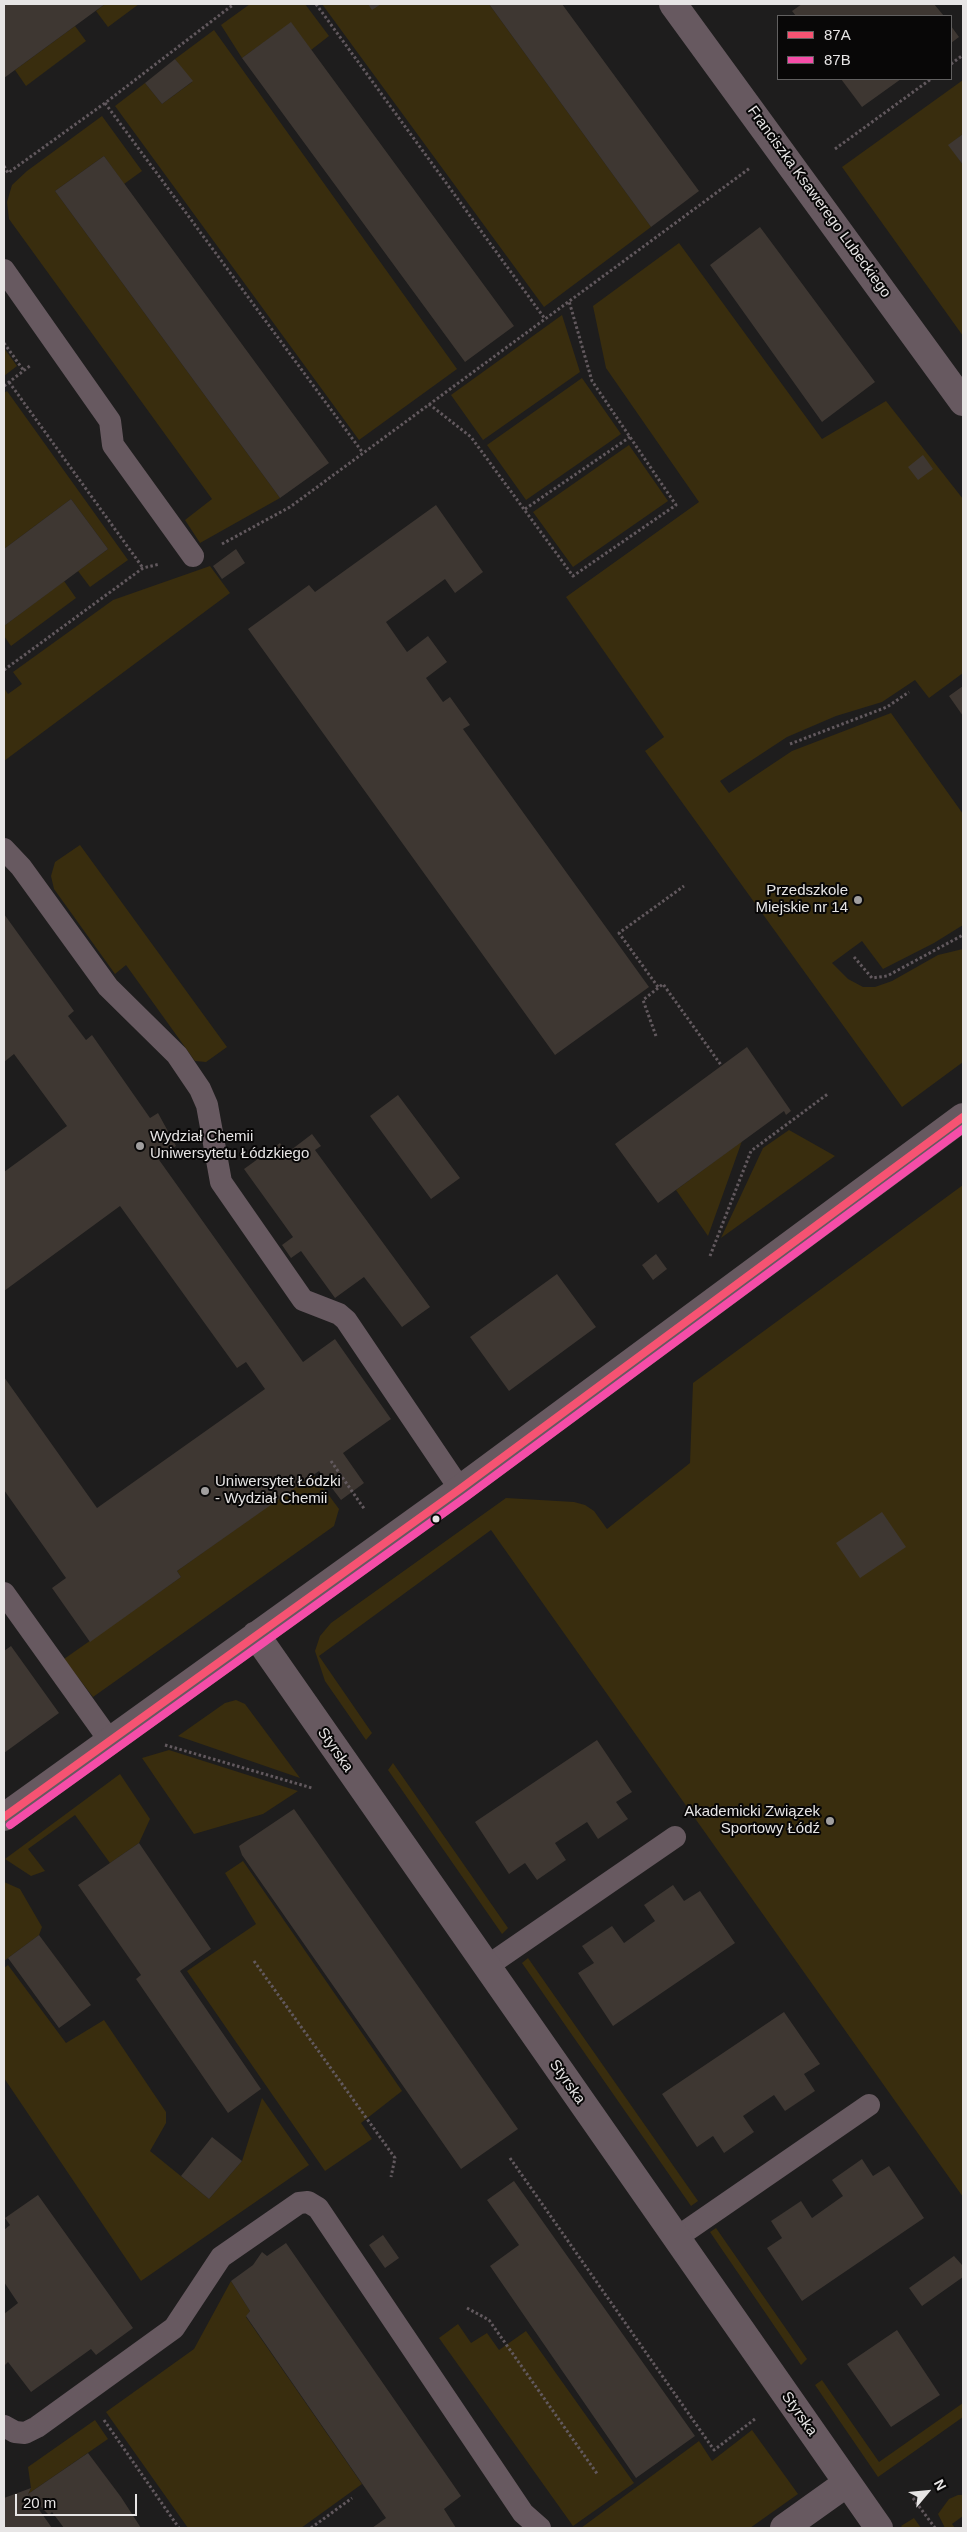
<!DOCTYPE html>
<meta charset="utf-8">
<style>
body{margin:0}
#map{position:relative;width:967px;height:2532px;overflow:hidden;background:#1e1d1d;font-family:Arial,sans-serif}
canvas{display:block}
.frame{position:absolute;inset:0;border:5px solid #e7e5e5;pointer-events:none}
.legend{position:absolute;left:777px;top:15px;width:175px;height:65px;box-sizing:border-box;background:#080707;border:1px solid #616060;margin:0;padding:6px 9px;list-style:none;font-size:15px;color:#e7e5e5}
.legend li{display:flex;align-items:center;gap:10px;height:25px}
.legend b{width:25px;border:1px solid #616060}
.north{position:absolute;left:902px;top:2467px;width:50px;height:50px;-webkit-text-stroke:4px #080707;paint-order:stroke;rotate:62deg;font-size:14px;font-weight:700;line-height:20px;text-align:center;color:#e7e5e5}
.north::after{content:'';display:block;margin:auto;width:18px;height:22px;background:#e7e5e5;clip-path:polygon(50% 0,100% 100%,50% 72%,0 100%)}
.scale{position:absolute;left:15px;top:2494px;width:122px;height:22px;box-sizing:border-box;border:2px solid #e7e5e5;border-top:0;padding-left:6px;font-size:15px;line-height:18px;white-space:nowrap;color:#e7e5e5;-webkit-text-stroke:4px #080707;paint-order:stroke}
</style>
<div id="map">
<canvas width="967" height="2532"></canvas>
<div class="frame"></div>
<ul class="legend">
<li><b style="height:6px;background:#f65372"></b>87A</li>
<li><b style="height:6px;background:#f54da8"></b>87B</li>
</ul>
<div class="north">N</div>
<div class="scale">20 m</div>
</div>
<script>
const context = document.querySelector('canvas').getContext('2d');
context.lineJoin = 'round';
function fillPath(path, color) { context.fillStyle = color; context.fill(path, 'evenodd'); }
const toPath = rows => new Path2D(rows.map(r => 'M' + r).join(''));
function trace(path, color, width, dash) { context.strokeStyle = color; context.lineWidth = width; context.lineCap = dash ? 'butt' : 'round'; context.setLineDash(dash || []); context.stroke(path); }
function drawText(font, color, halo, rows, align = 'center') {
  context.font = font + ' Arial,sans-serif'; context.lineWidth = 4; context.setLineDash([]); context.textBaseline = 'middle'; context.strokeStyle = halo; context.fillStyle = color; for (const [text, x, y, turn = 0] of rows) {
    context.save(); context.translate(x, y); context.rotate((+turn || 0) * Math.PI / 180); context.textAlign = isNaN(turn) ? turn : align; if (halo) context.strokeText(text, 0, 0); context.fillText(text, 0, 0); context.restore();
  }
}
const green = toPath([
 [105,4,139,4,108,27,96,11],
 [250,4,305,4,329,36,311,50,291,23,242,58,221,25],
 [322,4,489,4,651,227,544,307],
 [75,26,86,41,26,86,15,70],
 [214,30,457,369,359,440,115,106,145,83,162,104,192,82,175,59],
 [963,80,963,134,949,145,963,165,963,336,842,167],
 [102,116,142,171,124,184,104,156,55,191,280,498,200,543,185,520,212,499,9,219,7,202,12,185,27,171],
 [679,243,822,439,886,401,963,499,963,673,929,698,915,680,882,702,836,716,787,737,720,781,729,793,792,751,891,713,963,814,963,925,934,943,883,969,862,941,832,963,848,979,863,987,875,987,892,981,938,955,963,949,963,1062,902,1107,645,751,664,737,566,597,699,502,606,368,593,306],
 [562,315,580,372,483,440,451,395],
 [4,348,17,366,4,376],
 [582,378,621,434,526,500,487,445],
 [7,391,128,560,90,587,78,571,108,549,71,499,4,549,4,393],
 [629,445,668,501,573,567,533,512],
 [210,566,230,593,4,761,4,688,8,694,22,684,13,672,113,600],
 [64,581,76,598,11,646,4,636,4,626],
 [80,845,227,1047,206,1062,195,1061,126,965,115,974,54,889,51,876,55,862],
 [789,1130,835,1156,721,1238,763,1148],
 [742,1141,708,1236,676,1190],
 [963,1185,963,2197,491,1530,319,1656,372,1733,366,1740,325,1681,315,1651,320,1636,331,1623,506,1498,574,1502,585,1505,594,1511,607,1529,690,1463,693,1383],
 [313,1474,339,1509,334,1526,93,1697,64,1659,181,1577,177,1571],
 [236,1700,245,1704,300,1778,178,1736,225,1703],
 [169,1750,298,1791,263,1814,194,1834,142,1758],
 [393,1763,508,1928,502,1934,388,1770],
 [120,1774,150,1819,139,1843,110,1863,75,1815,28,1849,45,1871,31,1876,5,1859],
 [243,1861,402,2091,361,2123,372,2139,325,2171,187,1971,256,1924,225,1873],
 [4,1882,20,1889,42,1927,39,1935,4,1961],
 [528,1958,614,2081,698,2201,691,2206,522,1963],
 [8,1965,66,2043,104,2020,166,2112,166,2123,150,2151,209,2199,242,2161,262,2098,309,2165,141,2281,4,2078,4,1968],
 [716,2228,807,2359,801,2365,710,2232],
 [231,2281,250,2311,246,2317,362,2484,301,2528,188,2528,106,2412,194,2349],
 [458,2324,471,2343,487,2333,499,2350,526,2331,634,2483,573,2526,439,2338],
 [822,2380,879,2462,963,2403,963,2417,878,2477,815,2385],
 [95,2420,108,2439,28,2494,31,2488,28,2467],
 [752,2430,798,2494,750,2528,581,2528,699,2441,712,2461],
 [958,2495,963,2495,963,2516,952,2524,955,2528,945,2528,938,2514,949,2499],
 [914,2518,921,2528,903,2528,901,2526]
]);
const building = toPath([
 [4,4,105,4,4,78],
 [368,4,381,4,372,10],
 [489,4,562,4,699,191,651,227],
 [802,4,934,4,944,16,796,16,792,11],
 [291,22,514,326,465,362,242,58],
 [951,26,959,37,951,43],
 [175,59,193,81,162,104,145,83],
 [841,79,901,79,862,107],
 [963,134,963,165,948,145],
 [104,156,329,463,280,498,55,191],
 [760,227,875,382,822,422,710,265],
 [923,455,933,469,918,480,908,467],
 [71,499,108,549,4,626,4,549],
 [436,505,483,572,455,593,445,579,386,622,407,652,428,636,447,662,426,678,443,702,450,697,470,725,463,729,649,987,555,1055,248,629,309,585,315,592],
 [236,549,245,563,222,579,213,566],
 [963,686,963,716,949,696],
 [4,914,74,1011,68,1016,86,1040,92,1035,150,1118,158,1113,176,1146,157,1157,303,1362,335,1339,391,1419,343,1453,364,1483,341,1500,319,1471,177,1571,181,1577,90,1642,52,1588,66,1578,4,1490,4,1377,97,1508,265,1389,246,1362,237,1368,120,1206,4,1291,4,1172,67,1126,14,1054,4,1062],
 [747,1047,791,1111,786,1115,784,1111,658,1203,615,1144],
 [398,1095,460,1178,431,1199,370,1116],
 [312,1134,321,1146,315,1150,430,1307,402,1327,364,1277,335,1298,301,1251,291,1258,282,1245,293,1237,244,1169,280,1143,287,1153],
 [656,1254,667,1269,653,1280,642,1265],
 [557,1274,596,1327,509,1391,470,1337],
 [882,1512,906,1547,860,1578,836,1543],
 [11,1646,59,1713,4,1753,4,1651],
 [597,1740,632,1792,616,1802,628,1819,598,1839,587,1822,555,1843,566,1860,537,1880,525,1863,509,1874,475,1822],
 [294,1809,518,2129,461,2169,242,1855,239,1846],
 [139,1843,211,1949,180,1971,261,2089,228,2113,136,1979,141,1975,78,1885],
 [673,1885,684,1901,700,1891,735,1943,613,2026,578,1973,594,1963,582,1946,612,1926,624,1943,655,1921,644,1905],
 [39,1935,91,2005,59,2028,8,1958],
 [784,2012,820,2064,804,2074,815,2091,785,2111,774,2095,743,2116,754,2132,724,2153,713,2136,697,2147,662,2094],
 [212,2137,242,2161,209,2199,181,2176],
 [862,2159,873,2176,889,2166,924,2218,802,2301,767,2248,782,2238,771,2221,801,2201,812,2218,843,2196,832,2180],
 [514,2181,695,2436,636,2478,490,2266,519,2245,487,2200],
 [38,2195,133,2328,96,2355,91,2349,31,2392,8,2362,4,2366,4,2314,18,2303,4,2282,4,2230,10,2225,5,2218],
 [383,2235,399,2258,385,2268,369,2245],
 [286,2243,461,2496,444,2509,456,2528,372,2528,386,2518,246,2316,250,2311,231,2281,253,2265,262,2252,267,2256],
 [954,2256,962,2265,963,2264,963,2277,922,2306,909,2288],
 [897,2330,940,2395,891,2427,847,2364],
 [88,2453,121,2497,141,2528,64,2528,52,2512,49,2515,28,2494],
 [31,2488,28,2494,52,2528,4,2528,4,2498]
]);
const path = toPath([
 [316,4,545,319],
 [951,64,963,55],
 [105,103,363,453],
 [835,149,931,79],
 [4,166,8,173,105,103,234,4],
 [4,343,24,371],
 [9,382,143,568],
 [4,386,31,365],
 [429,404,471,437,573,576,676,505,592,381,569,301],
 [525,509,630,437],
 [222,544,290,507,750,168],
 [4,670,143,568,160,564],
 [790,744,887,707,909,692],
 [854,957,872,978,887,976,963,935],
 [658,987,619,933,684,886],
 [656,1036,643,1000,663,984,721,1065],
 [710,1256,751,1151,829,1093],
 [331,1461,365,1510],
 [165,1745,312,1788],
 [254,1961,395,2158,391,2177],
 [510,2158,714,2450,755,2419],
 [467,2308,489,2320,598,2475],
 [104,2420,179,2528],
 [913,2498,935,2528],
 [311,2528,352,2498]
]);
const lane = toPath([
 [4,270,110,421,113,445,193,556],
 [4,849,21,867,108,987,177,1055,200,1089,207,1105,221,1182,303,1300,339,1314,346,1320,460,1489],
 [4,1593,110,1741],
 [486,1967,675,1837],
 [676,2238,869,2105],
 [4,2426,15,2432,25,2433,37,2427,174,2328,221,2257,299,2203,308,2202,318,2208,523,2513,540,2528]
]);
const street = toPath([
 [673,4,963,402],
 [256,1635,879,2528],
 [4,1817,460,1489,963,1117],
 [784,2528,847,2483]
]);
const bus1 = toPath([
 [4,1817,460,1489,963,1117]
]);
const bus2 = toPath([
 [10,1825,466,1497,963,1129]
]);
const markers = [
 [858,900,5,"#a19f9f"],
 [140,1146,5,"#a19f9f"],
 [205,1491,5,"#a19f9f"],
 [436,1519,4.5,"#e7e5e5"],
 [830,1821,5,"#a19f9f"]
];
const streetNames = [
 ["Franciszka Ksawerego Lubeckiego",819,202,54],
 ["Styrska",335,1750,55],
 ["Styrska",567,2082,55],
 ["Styrska",799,2414,55]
];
const poiNames = [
 ["Przedszkole",848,891],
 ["Miejskie nr 14",848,908],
 ["Wydział Chemii",150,1137,"left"],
 ["Uniwersytetu Łódzkiego",150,1154,"left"],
 ["Uniwersytet Łódzki",215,1482,"left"],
 ["- Wydział Chemii",215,1499,"left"],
 ["Akademicki Związek",820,1812],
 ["Sportowy Łódź",820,1829]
];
fillPath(green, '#392d0e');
fillPath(building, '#3e3732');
trace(path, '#62595e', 3, [2.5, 2.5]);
trace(lane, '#675960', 22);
trace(street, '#675960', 28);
trace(bus1, '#f65372', 8);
trace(bus2, '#f54da8', 8);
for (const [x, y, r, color] of markers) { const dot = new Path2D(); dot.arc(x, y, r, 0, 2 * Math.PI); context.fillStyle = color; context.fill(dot); trace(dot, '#080707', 2); }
drawText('15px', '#e7e5e5', '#080707', streetNames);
drawText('15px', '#e7e5e5', '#080707', poiNames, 'right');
</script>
